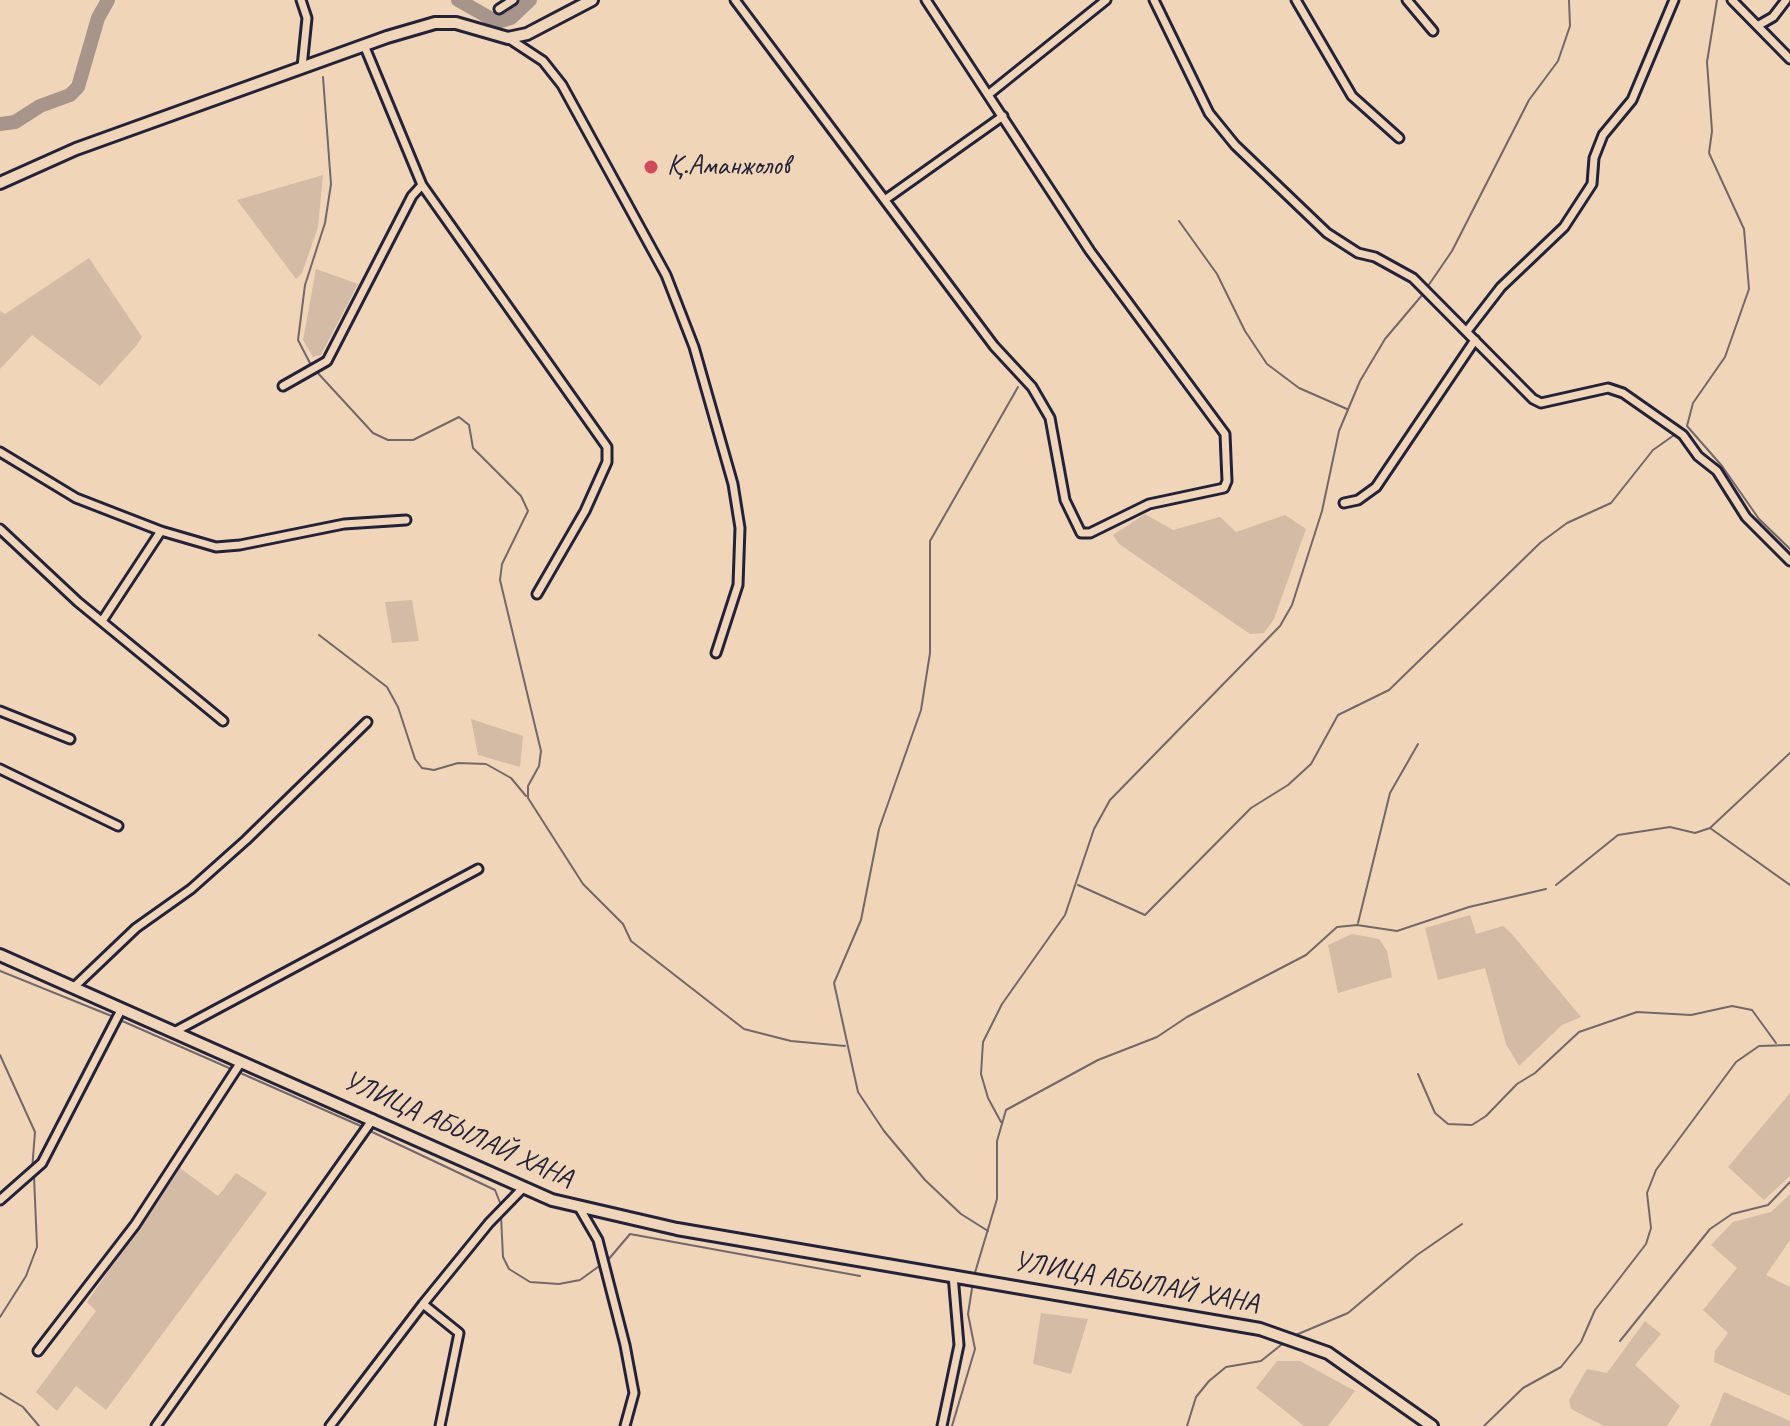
<!DOCTYPE html>
<meta charset="utf-8">
<style>
body{margin:0}
canvas{display:block;background:#f1d5b8}
</style>
<canvas width="1790" height="1426"></canvas>
<script>
const context = document.querySelector('canvas').getContext('2d');
context.lineJoin = 'round';
function fillPath(path, color) { context.fillStyle = color; context.fill(path, 'evenodd'); }
const toPath = rows => new Path2D(rows.map(r => 'M' + r).join(''));
function trace(path, color, width, dash) { context.strokeStyle = color; context.lineWidth = width; context.lineCap = dash ? 'butt' : 'round'; context.setLineDash(dash || []); context.stroke(path); }
function drawText(font, color, halo, rows, align = 'center') {
  context.font = font + ' Caveat,sans-serif'; context.lineWidth = 7; context.setLineDash([]); context.textBaseline = 'middle'; context.strokeStyle = halo; context.fillStyle = color; for (const [text, x, y, turn = 0] of rows) {
    context.save(); context.translate(x, y); context.rotate((+turn || 0) * Math.PI / 180); context.textAlign = isNaN(turn) ? turn : align; if (halo) context.strokeText(text, 0, 0); context.fillText(text, 0, 0); context.restore();
  }
}
const green = toPath([
 [323,175,318,227,302,273,296,279,237,200],
 [89,258,142,337,136,346,100,386,32,335,0,369,0,311,5,314],
 [316,269,358,284,321,355,313,357,303,340],
 [1145,514,1173,530,1220,517,1236,532,1285,515,1306,529,1274,619,1264,633,1250,634,1119,544,1113,535],
 [412,600,419,641,392,643,385,602],
 [471,719,523,736,520,767,478,755],
 [1470,915,1476,934,1503,926,1511,933,1581,1017,1562,1025,1519,1066,1506,1044,1485,968,1438,980,1425,928],
 [1352,934,1379,939,1387,951,1392,977,1338,993,1328,945],
 [1790,1093,1790,1176,1764,1200,1728,1167],
 [180,1168,218,1196,236,1173,267,1193,106,1410,76,1386,57,1411,36,1392,96,1311,87,1302],
 [1790,1194,1790,1240,1766,1275,1790,1287,1790,1396,1714,1362,1715,1351,1728,1333,1703,1310,1737,1268,1711,1245,1733,1222,1771,1212],
 [1041,1313,1088,1319,1071,1374,1033,1364],
 [1645,1321,1661,1334,1635,1365,1680,1406,1667,1426,1604,1426,1571,1409,1569,1400,1587,1369,1607,1373],
 [1277,1361,1300,1361,1355,1391,1328,1426,1304,1426,1256,1388],
 [1724,1392,1790,1421,1790,1426,1710,1426]
]);
const stream = toPath([
 [1717,0,1707,62,1712,131,1709,153,1744,229,1749,289,1725,357,1693,403,1687,426,1722,466,1759,519,1790,549],
 [1179,221,1217,274,1245,331,1267,364,1299,388,1347,409],
 [1426,289,1452,251,1529,100,1558,61,1570,26,1569,0],
 [312,367,298,340,305,285,325,223,331,184,323,77],
 [316,371,373,433,388,440,413,440,459,417,469,425,473,448,521,496,528,511,502,564,500,580,541,751,539,766,528,786,528,798,583,884,623,924,631,941,744,1029,791,1041,845,1046],
 [319,635,387,687,398,707,415,759,422,768,434,770,458,763,486,764,511,778,526,796],
 [1710,828,1790,885],
 [1078,885,1145,915,1251,808,1288,785,1311,764,1338,715,1389,690,1540,543,1567,523,1611,503,1653,450,1677,433],
 [1556,885,1618,835,1670,827,1695,833,1710,828,1790,753],
 [1358,923,1390,793,1418,744],
 [0,971,114,1017],
 [120,1020,363,1127],
 [0,1055,35,1132,32,1170],
 [1418,1074,1435,1113,1448,1124,1472,1125,1486,1116,1517,1084,1535,1073,1579,1032,1637,1012,1691,1015,1732,1006,1752,1010,1776,1043],
 [1001,1122,988,1098,981,1074,983,1042,1002,1004,1065,915,1094,829,1110,800,1280,626,1292,605,1322,511,1339,431,1360,381,1385,339,1423,294],
 [368,1130,495,1190,501,1205],
 [501,1216,503,1257,509,1269,530,1282,559,1284,580,1280,602,1264],
 [988,1231,961,1214,925,1180,884,1131,858,1092,834,983,861,920,879,829,921,710,930,653,930,541,1018,387],
 [608,1260,630,1234,860,1276],
 [974,1276,997,1199,997,1141,1006,1110,1098,1060,1157,1037,1187,1017,1306,955,1337,927,1357,925,1397,931,1469,907,1546,889],
 [0,1317,26,1276,37,1247,34,1176],
 [1291,1337,1348,1313,1417,1255,1462,1224],
 [1620,1341,1710,1229,1732,1214,1768,1205,1790,1182],
 [0,1393,23,1407,39,1426],
 [952,1426,975,1349,968,1314,973,1282],
 [1187,1426,1196,1397,1209,1381,1226,1367,1261,1361,1286,1341],
 [1484,1426,1523,1388,1561,1367,1581,1342,1595,1310,1646,1244,1651,1228,1647,1193,1656,1170,1736,1062,1759,1046,1790,1045]
]);
const river = toPath([
 [458,0,497,22,511,18,530,0],
 [0,124,15,122,40,106,70,95,78,87,98,18,108,0]
]);
const street = toPath([
 [301,0,307,18,302,67],
 [735,0,994,346,1032,387,1050,418,1065,500,1081,533,1090,533,1149,504,1224,488,1227,481,1225,434,1090,251,926,0],
 [1154,0,1209,113,1235,145,1327,233,1358,253,1375,257,1413,278,1533,399,1541,403,1608,388,1623,393,1683,435,1698,456,1717,471,1746,517,1790,561],
 [1296,0,1352,96,1399,138],
 [1407,0,1433,31],
 [1732,0,1790,59],
 [499,9,513,0],
 [1759,25,1773,17,1786,0],
 [508,38,543,61,562,85,666,275,694,347,733,484,740,528,738,585,716,653],
 [364,45,422,185,607,447,607,462,585,511,537,594],
 [989,94,1106,0],
 [886,199,1003,116],
 [1467,331,1501,287,1564,227,1592,184,1594,158,1603,135,1632,100,1674,0],
 [283,386,327,361,412,196,422,185],
 [0,452,76,498,161,531,216,547,240,545,344,524,406,520],
 [1344,503,1358,500,1376,487,1475,340],
 [0,529,78,602,223,721],
 [102,621,161,531],
 [0,711,70,739],
 [0,769,118,826],
 [73,988,136,928,191,889,246,840,367,722],
 [174,1032,478,869],
 [0,1200,42,1163,121,1010],
 [580,1209,598,1240,625,1345,634,1393,625,1426],
 [423,1304,459,1333,440,1426],
 [38,1351,135,1225,241,1062],
 [156,1426,373,1119],
 [330,1426,423,1304,489,1223,523,1188],
 [942,1426,959,1345,953,1275]
]);
const secondary = toPath([
 [0,183,76,149,387,37,435,23,456,23,508,38,527,34,592,0],
 [0,955,552,1200,677,1229,1260,1329,1328,1353,1432,1426]
]);
const markers = [
 [651,167,8,"#d1495b"]
];
const poiNames = [
 ["Қ.Аманжолов",667,167]
];
const streetNames = [
 ["УЛИЦА АБЫЛАЙ ХАНА",458,1130,24],
 ["УЛИЦА АБЫЛАЙ ХАНА",1136,1283,10]
];
fillPath(green, '#d3bba6');
trace(stream, '#72676b', 2);
trace(river, '#a7958b', 14);
trace(street, '#22223b', 13);
trace(secondary, '#22223b', 16);
trace(street, '#f1d5b8', 7);
trace(secondary, '#f1d5b8', 10);
for (const [x, y, r, color] of markers) { const dot = new Path2D(); dot.arc(x, y, r, 0, 2 * Math.PI); context.fillStyle = color; context.fill(dot); trace(dot, '#f1d5b8', 3); }
drawText('28px', '#22223b', '#f1d5b8', poiNames, 'left');
drawText('28px', '#22223b', '#f1d5b8', streetNames);
</script>
